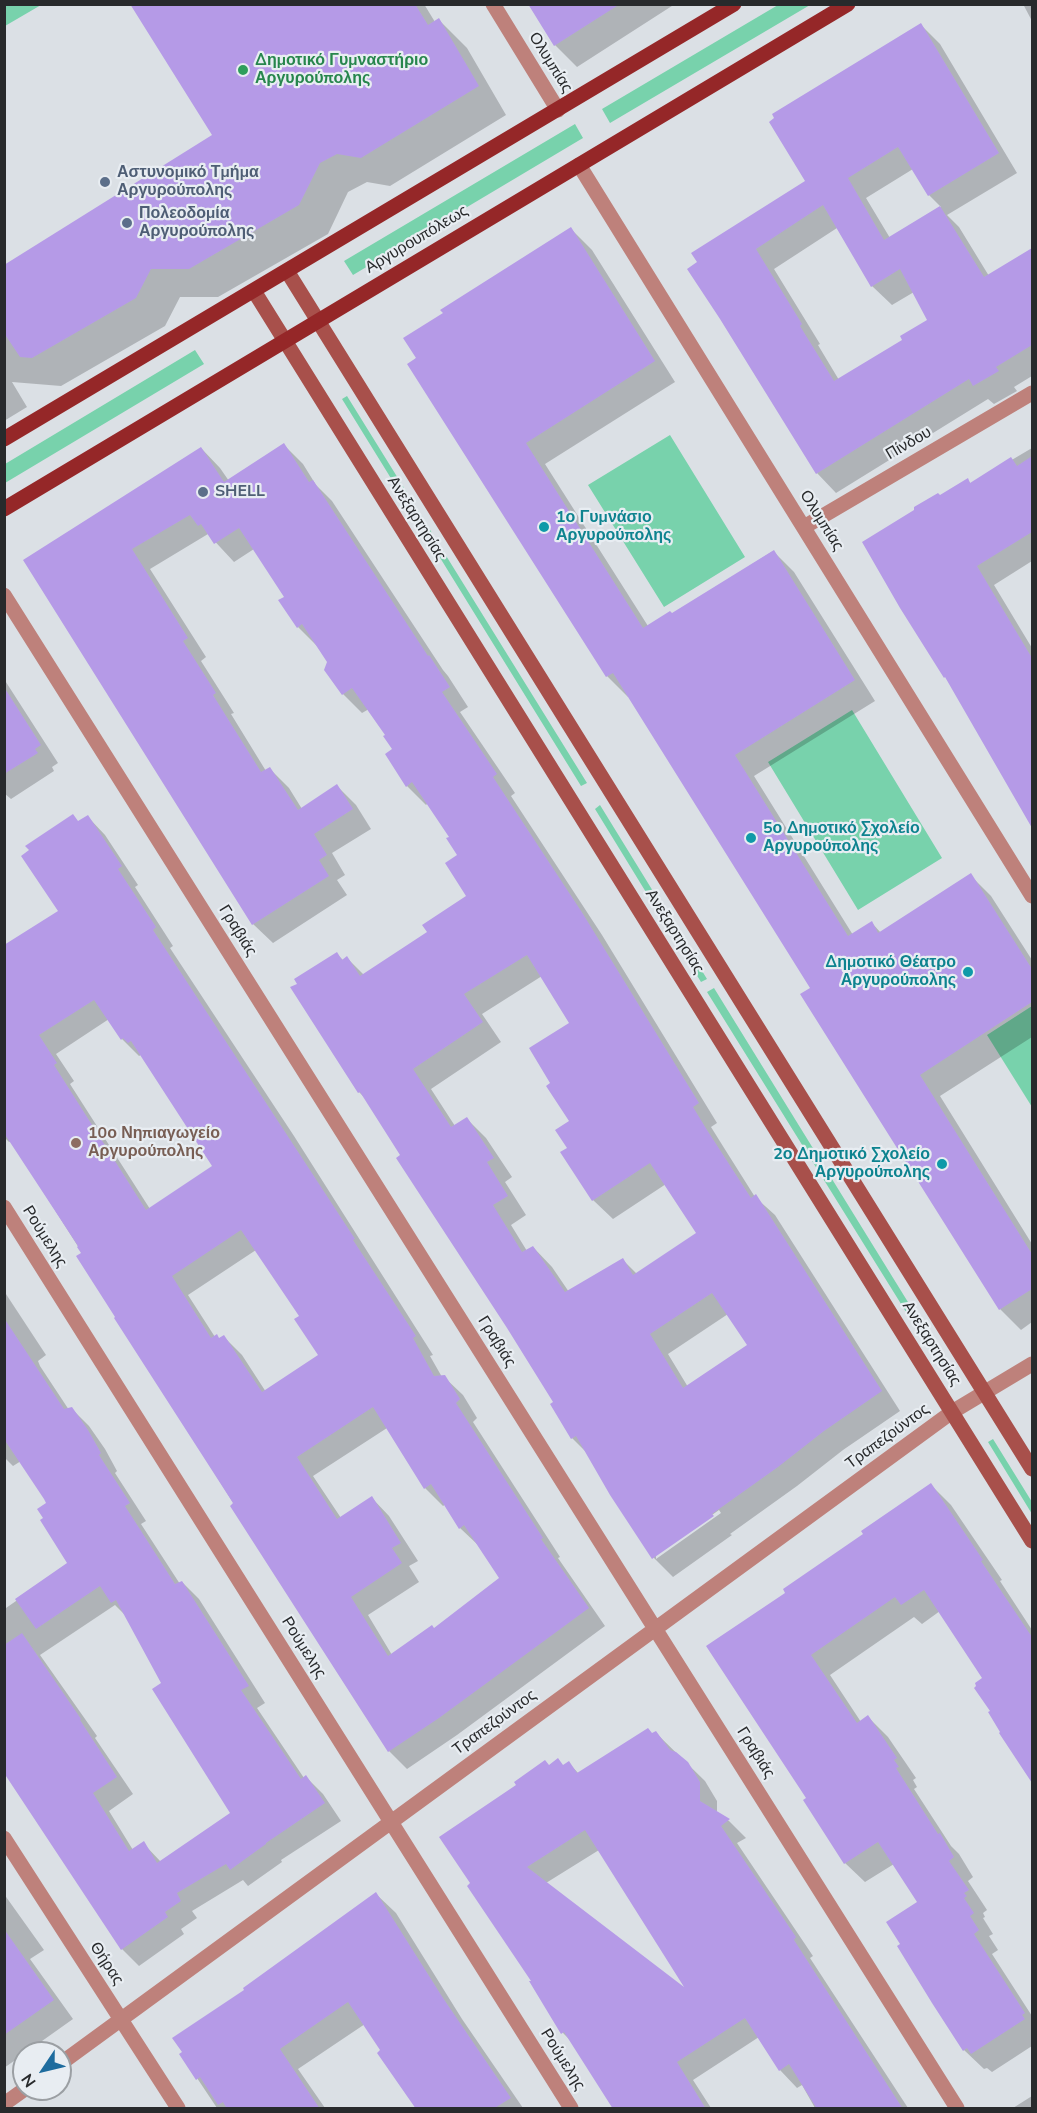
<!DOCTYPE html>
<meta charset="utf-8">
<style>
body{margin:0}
#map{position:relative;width:1037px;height:2113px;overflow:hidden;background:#dbe0e5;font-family:"Nunito Sans",sans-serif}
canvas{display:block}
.frame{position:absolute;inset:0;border:6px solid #282a2c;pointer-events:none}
.north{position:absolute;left:12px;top:2041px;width:60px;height:60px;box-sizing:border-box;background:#e8edf2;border:2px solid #9b9fa3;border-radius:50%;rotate:235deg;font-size:16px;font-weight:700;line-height:24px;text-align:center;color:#282a2c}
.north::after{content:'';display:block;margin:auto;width:21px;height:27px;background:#1e6c9e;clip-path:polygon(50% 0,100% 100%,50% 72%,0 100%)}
</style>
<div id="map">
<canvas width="1037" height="2113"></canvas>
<div class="frame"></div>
<div class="north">N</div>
</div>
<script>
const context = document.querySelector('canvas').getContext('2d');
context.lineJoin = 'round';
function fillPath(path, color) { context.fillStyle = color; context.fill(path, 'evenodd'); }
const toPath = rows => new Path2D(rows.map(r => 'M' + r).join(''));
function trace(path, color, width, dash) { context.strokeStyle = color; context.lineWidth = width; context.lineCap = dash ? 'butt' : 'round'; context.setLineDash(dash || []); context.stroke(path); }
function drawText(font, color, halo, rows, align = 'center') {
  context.font = font + ' "Nunito Sans",sans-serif'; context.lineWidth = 4.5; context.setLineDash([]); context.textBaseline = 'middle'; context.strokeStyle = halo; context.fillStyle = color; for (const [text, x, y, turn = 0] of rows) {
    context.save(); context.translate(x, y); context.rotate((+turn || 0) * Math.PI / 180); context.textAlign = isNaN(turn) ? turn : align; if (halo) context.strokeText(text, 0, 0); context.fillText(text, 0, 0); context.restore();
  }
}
const green = toPath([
 [5,4,41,4,41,5,5,26],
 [778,5,810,5,610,123,602,109],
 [575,124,583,138,353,275,344,261],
 [195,350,204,364,5,483,5,464],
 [347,396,587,783,581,786,342,399],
 [670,435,745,557,664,607,588,485],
 [852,710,942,858,858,910,768,762],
 [600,805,707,979,701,982,595,809],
 [714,988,945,1362,939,1365,707,992],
 [1032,1006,1032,1107,987,1035],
 [993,1439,1032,1502,1032,1514,988,1442]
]);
const shadow = toPath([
 [132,4,424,4,435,22,439,20,467,48,506,115,390,186,367,182,348,192,328,234,218,297,180,297,165,326,61,386,12,382,27,407,4,421,4,266,214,135],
 [530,4,675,4,577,67,555,45],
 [1023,4,1032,4,1032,21],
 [921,25,940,44,1017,173,947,215,959,227,989,276,1032,250,1032,376,1014,387,1017,391,994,404,988,399,836,493,817,473,721,318,689,269,807,181],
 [913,169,929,195,941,207,890,238,866,198],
 [837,228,872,286,892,305,914,292,929,320,904,340,839,380,818,345,820,344,774,269],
 [571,229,592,250,675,382,545,464,648,626,672,615,773,551,794,572,875,701,754,776,853,935,872,923,881,933,970,875,991,896,1032,960,1032,1037,940,1096,1032,1244,1032,1322,1021,1330,1000,1309,812,988,629,696,628,697,607,676,409,364],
 [284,445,303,464,316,485,332,501,443,670,448,676,468,707,460,712,515,793,511,796,602,935,717,1123,711,1127,726,1151,755,1197,775,1215,900,1411,843,1450,797,1486,730,1534,732,1535,673,1577,654,1558,611,1495,588,1454,572,1438,555,1403,402,1155,368,1101,359,1092,337,954,343,960,347,958,364,975,429,932,468,896,459,856,451,837,428,803,426,805,407,786,387,735,369,709,362,713,343,694,326,669,329,662,317,646,298,627,286,597,254,549,234,562,208,534,150,569,206,657,201,661,234,713,231,714,266,771,270,769,289,788,302,809,337,786,356,805,371,829,332,853,345,875,337,880,347,895,273,943,253,924,25,560,201,448,220,468,229,481],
 [542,976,571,1024,552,1084,571,1122,569,1148,593,1200,613,1219,666,1184,699,1233,637,1274,623,1260,569,1292,552,1267,533,1247,527,1251,511,1225,526,1215,505,1182,512,1177,486,1138,467,1119,455,1126,431,1089,501,1042,482,1014],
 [728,1314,749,1345,688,1387,668,1354],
 [719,1510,721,1513,656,1559,656,1555],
 [1032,448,1032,561,994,585,1032,648,1032,825,949,681,940,497,968,480,971,484],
 [4,679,58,763,52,767,54,771,11,799,4,793],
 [88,817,105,835,138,885,135,887,173,946,170,948,294,1136,433,1355,430,1356,442,1377,444,1377,463,1395,477,1418,473,1422,560,1557,558,1558,605,1626,457,1735,407,1769,389,1751,117,1318,79,1248,11,1141,9,1142,4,1137,4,947,60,912,79,822],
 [109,1019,122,1039,139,1056,141,1055,214,1166,150,1209,70,1084,74,1081,56,1054],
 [256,1250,301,1317,320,1356,266,1392,242,1355,224,1337,220,1339,215,1337,188,1295],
 [387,1428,425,1488,443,1506,446,1504,460,1528,478,1545,501,1578,434,1630,392,1655,368,1615,419,1582,409,1566,418,1561,389,1516,372,1498,341,1518,313,1476],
 [4,1291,46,1355,38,1361,40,1366,69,1410,72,1409,89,1426,105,1449,117,1471,115,1473,146,1521,141,1524,180,1584,182,1582,199,1599,265,1703,257,1708,304,1778,306,1777,323,1794,341,1821,281,1860,282,1862,248,1886,243,1880,192,1911,197,1918,181,1929,184,1934,139,1966,122,1949,4,1769,4,1606,6,1608,69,1564,45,1518,48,1504,21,1461,13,1466,4,1457],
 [115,1605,128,1618,232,1814,161,1862,143,1843,133,1850,109,1811,133,1794,95,1738,97,1736,40,1655],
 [931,1485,951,1505,1002,1580,1000,1581,1032,1630,1032,1772,1017,1756,992,1711,984,1678,940,1611,922,1624,914,1617,830,1675,861,1722,868,1717,888,1737,916,1778,913,1780,917,1787,914,1789,951,1846,959,1854,973,1877,968,1881,987,1910,983,1913,985,1917,983,1918,993,1934,989,1936,998,1950,992,1954,1032,2016,1032,2046,992,2072,987,2068,984,2069,964,2050,919,1903,894,1864,865,1882,845,1863,808,1798,787,1593],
 [656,1733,705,1781,717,1801,717,1813,729,1821,746,1838,737,1843,813,1956,810,1958,908,2108,815,2108,802,2085,797,2088,780,2070,759,2037,693,2080,711,2108,614,2108,574,2044,563,2033,533,1981,469,1886,549,1766,564,1766,568,1762,579,1774],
 [599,1850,689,1993,546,1883],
 [4,1894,44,1950,30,1959,73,2019,4,2068],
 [376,1894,396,1913,462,2019,523,2108,418,2108,365,2024,298,2069,325,2108,217,2108,181,2054,246,1990],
 [1032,2096,1032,2108,1013,2108]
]);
const building = toPath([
 [130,4,415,4,428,25,439,18,479,86,361,158,337,154,320,163,299,205,189,269,151,269,136,298,32,358,20,357,4,333,4,265,212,135],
 [528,4,620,4,554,46],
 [921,23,999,153,928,196,898,147,848,178,884,240,940,206,984,277,1032,248,1032,345,996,367,999,371,973,386,969,379,816,474,720,319,687,269,697,262,691,253,805,181,769,122,774,118,772,114],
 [823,205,871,287,900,269,927,320,900,336,902,340,834,381,800,326,802,324,756,249],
 [571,227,655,361,526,443,643,628,670,611,672,613,774,550,855,680,735,755,848,936,872,921,878,933,971,873,1032,969,1032,1002,920,1075,1032,1254,1032,1289,999,1310,800,994,810,988,613,673,606,677,407,364,416,358,403,338,443,313,440,310],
 [284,443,309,482,313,480,428,656,429,655,450,687,442,692,497,774,493,777,583,914,699,1103,693,1107,707,1130,751,1198,756,1194,882,1391,824,1431,778,1467,712,1514,714,1516,652,1559,610,1495,576,1436,571,1439,550,1404,553,1402,507,1328,396,1158,400,1155,360,1092,358,1093,290,987,297,984,294,979,337,952,342,960,347,956,360,976,427,932,422,925,466,896,445,863,457,855,446,838,449,837,412,782,406,787,385,754,392,749,383,736,385,735,352,688,342,695,324,670,327,662,302,624,297,628,278,600,284,597,239,528,214,544,201,524,198,526,190,515,132,549,188,638,183,641,216,693,213,695,261,772,270,767,298,810,337,784,353,809,314,834,327,855,319,860,329,876,252,925,23,560,201,447,224,482],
 [527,955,569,1023,529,1048,550,1083,546,1086,569,1121,555,1130,567,1148,560,1152,592,1201,650,1163,696,1233,633,1275,623,1258,565,1292,533,1246,522,1252,493,1205,508,1196,487,1162,494,1158,467,1117,451,1127,413,1069,483,1022,464,994],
 [712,1293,747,1345,683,1388,650,1334],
 [1032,456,1032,532,977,566,1032,658,1032,828,945,677,944,678,900,608,862,542,914,510,914,507,938,493,940,495,968,478,970,483,1011,457,1017,466],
 [4,687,41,745,35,749,38,753,4,774],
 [73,814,78,821,88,815,122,866,118,869,156,927,153,930,355,1239,353,1240,416,1336,413,1338,434,1376,445,1375,460,1399,456,1403,543,1538,541,1539,589,1608,439,1718,388,1752,230,1506,233,1503,114,1318,115,1317,76,1256,81,1253,77,1247,78,1246,4,1133,4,945,58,911,21,856,29,850,25,846],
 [94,1000,121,1040,123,1038,128,1043,131,1041,212,1166,146,1210,54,1065,57,1063,39,1035],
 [241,1230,299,1316,294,1319,318,1355,262,1392,224,1335,219,1338,217,1334,211,1338,172,1276],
 [373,1407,424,1489,431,1484,459,1529,464,1525,499,1578,434,1628,432,1625,388,1656,351,1597,402,1563,392,1548,401,1543,372,1496,337,1519,297,1457],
 [4,1318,64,1409,72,1407,88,1430,101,1453,99,1455,130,1503,125,1506,175,1584,182,1581,249,1686,241,1690,301,1779,306,1775,325,1803,266,1843,266,1844,230,1870,226,1864,177,1893,181,1901,165,1912,168,1917,121,1950,4,1773,4,1645,22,1633,81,1719,80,1720,117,1777,93,1793,129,1851,144,1841,157,1863,230,1813,152,1689,161,1683,116,1600,111,1603,100,1586,36,1629,15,1599,67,1563,40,1520,43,1518,37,1509,46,1503,44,1499,4,1439],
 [931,1483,983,1560,981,1561,1032,1637,1032,1783,999,1733,1000,1732,988,1712,990,1711,974,1688,976,1686,975,1683,982,1678,924,1590,901,1605,895,1597,811,1655,857,1723,868,1715,897,1758,894,1760,899,1767,896,1768,938,1834,940,1833,954,1857,949,1861,969,1890,964,1893,967,1896,964,1898,974,1913,970,1916,979,1930,974,1934,1025,2013,1022,2015,1025,2019,971,2054,967,2048,963,2051,932,2003,897,1946,900,1944,886,1922,917,1902,878,1842,844,1864,803,1800,806,1798,706,1646,785,1593,783,1589,863,1534,861,1531],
 [648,1728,652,1733,656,1731,670,1750,676,1752,688,1762,700,1782,700,1801,730,1819,721,1826,796,1937,794,1940,903,2109,817,2109,789,2064,779,2071,745,2018,677,2062,706,2109,613,2109,564,2032,561,2034,529,1981,531,1981,467,1886,470,1883,439,1837,516,1785,514,1782,545,1760,549,1765,558,1758,563,1765,569,1761,577,1773],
 [585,1830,684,1987,527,1867],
 [376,1892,443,1998,511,2098,493,2109,416,2109,377,2053,380,2050,348,2002,280,2049,320,2109,227,2109,223,2102,218,2105,200,2077,196,2080,179,2054,182,2052,172,2038,244,1990,243,1988],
 [4,1929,54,2000,4,2035]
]);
const street = toPath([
 [493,4,558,110],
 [579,165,1032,896],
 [804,527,1032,393],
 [4,595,957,2108],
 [4,1207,571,2108],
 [4,1838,178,2108],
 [60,2064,952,1412,1032,1364],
 [4,2104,25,2089]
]);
const secondary = toPath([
 [287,271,1032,1469],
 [254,291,1032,1541]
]);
const primary = toPath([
 [4,439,734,4],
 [4,509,848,4]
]);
const markers = [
 [243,70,6,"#2e9e5b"],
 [105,182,6,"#5c6f8a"],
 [127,223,6,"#5c6f8a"],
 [203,492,6,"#5c6f8a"],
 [544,527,6,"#0f9aa8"],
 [751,838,6,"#0f9aa8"],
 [968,972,6,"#0f9aa8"],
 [76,1143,6,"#8d6e63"],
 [942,1164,6,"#0f9aa8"]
];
const leisureNames = [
 ["Δημοτικό Γυμναστήριο",255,61],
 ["Αργυρούπολης",255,79]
];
const streetNames = [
 ["Ολυμπίας",550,63,58],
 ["Αργυρουπόλεως",417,240,-31],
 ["Πίνδου",909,444,-30],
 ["Ανεξαρτησίας",416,519,58],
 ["Ολυμπίας",821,521,58],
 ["Γραβιάς",237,931,58],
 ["Ανεξαρτησίας",674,932,58],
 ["Ρούμελης",44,1237,58],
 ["Γραβιάς",496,1342,58],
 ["Ανεξαρτησίας",931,1344,58],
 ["Τραπεζούντος",888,1437,-36],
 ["Ρούμελης",303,1648,58],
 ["Τραπεζούντος",495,1723,-36],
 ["Γραβιάς",755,1753,58],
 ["Θήρας",106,1964,57],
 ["Ρούμελης",562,2060,58]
];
const serviceNames = [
 ["Αστυνομικό Τμήμα",117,173],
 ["Αργυρούπολης",117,191],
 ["Πολεοδομία",139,214],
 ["Αργυρούπολης",139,232],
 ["SHELL",215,492]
];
const cultureNames = [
 ["1ο Γυμνάσιο",556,518],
 ["Αργυρούπολης",556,536],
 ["5ο Δημοτικό Σχολείο",763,829],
 ["Αργυρούπολης",763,847],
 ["Δημοτικό Θέατρο",956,963,"right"],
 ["Αργυρούπολης",956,981,"right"],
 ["2ο Δημοτικό Σχολείο",930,1155,"right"],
 ["Αργυρούπολης",930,1173,"right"]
];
const educationNames = [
 ["10ο Νηπιαγωγείο",88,1134],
 ["Αργυρούπολης",88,1152]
];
fillPath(green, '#78d2ac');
fillPath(shadow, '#0003');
fillPath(building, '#b59ae7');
trace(street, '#be817b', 15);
trace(secondary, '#a8504b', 15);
trace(primary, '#952728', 15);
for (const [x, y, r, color] of markers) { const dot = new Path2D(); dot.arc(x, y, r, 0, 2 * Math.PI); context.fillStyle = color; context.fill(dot); trace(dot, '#e8edf2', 2); }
drawText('bold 16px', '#27864d', '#e8edf2', leisureNames, 'left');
drawText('16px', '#282a2c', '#e8edf2', streetNames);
drawText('bold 16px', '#4e5e75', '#e8edf2', serviceNames, 'left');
drawText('bold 16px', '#0d838f', '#e8edf2', cultureNames, 'left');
drawText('bold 16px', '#785e54', '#e8edf2', educationNames, 'left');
</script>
